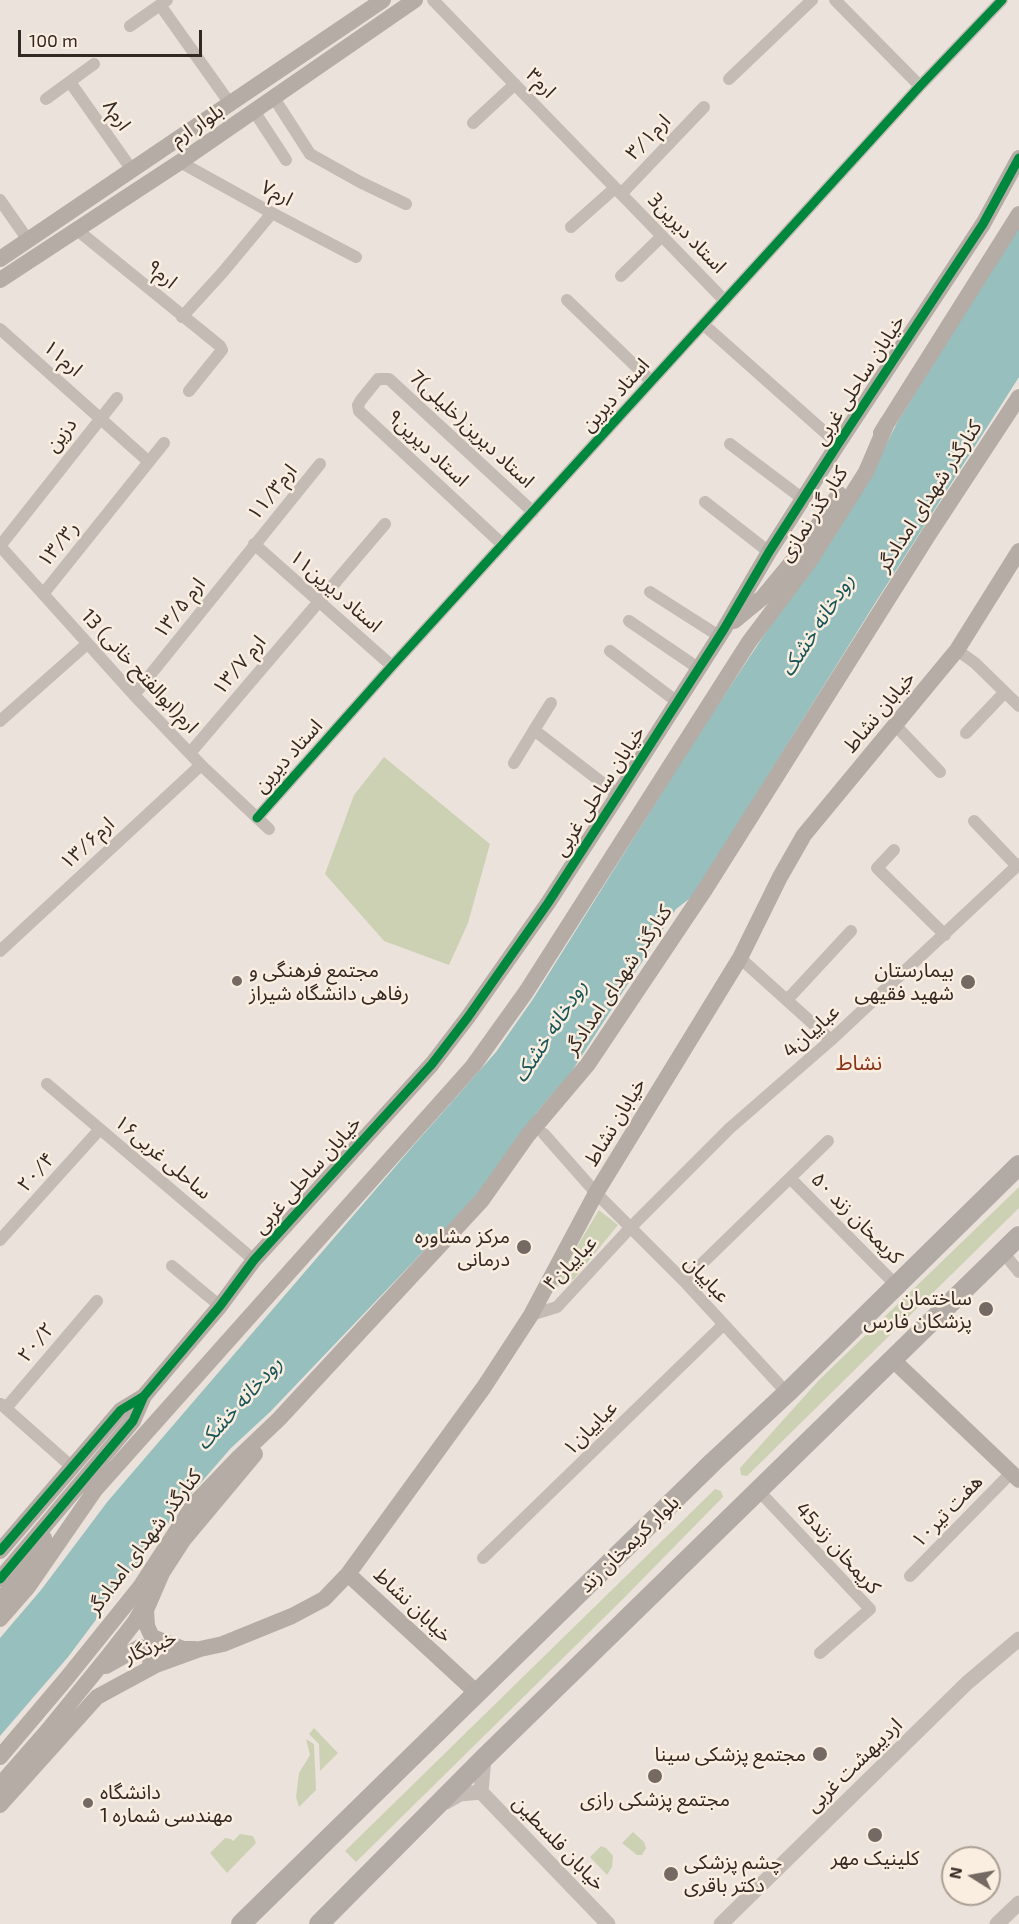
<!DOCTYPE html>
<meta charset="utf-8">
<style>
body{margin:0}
#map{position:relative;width:1019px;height:1924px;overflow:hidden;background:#ebe3db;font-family:"Exo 2",sans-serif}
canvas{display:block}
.north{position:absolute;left:941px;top:1846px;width:60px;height:60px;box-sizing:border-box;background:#faeee0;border:2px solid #ab9f94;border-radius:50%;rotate:281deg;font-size:16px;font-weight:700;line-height:24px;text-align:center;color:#342823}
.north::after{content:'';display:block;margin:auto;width:21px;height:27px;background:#746963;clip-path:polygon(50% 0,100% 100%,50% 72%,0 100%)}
.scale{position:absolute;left:18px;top:30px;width:184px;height:27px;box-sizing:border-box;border:3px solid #342823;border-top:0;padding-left:8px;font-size:18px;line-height:21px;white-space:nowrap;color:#342823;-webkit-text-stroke:4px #faeee0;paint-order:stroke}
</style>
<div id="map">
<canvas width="1019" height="1924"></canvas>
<div class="north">N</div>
<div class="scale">100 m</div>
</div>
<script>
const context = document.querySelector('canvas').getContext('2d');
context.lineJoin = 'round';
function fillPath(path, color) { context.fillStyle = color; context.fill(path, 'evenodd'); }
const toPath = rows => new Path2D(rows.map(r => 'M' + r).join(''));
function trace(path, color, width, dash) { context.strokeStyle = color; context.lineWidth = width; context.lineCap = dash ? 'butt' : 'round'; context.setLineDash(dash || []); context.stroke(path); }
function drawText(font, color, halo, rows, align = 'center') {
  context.font = font + ' "Exo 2","Noto Sans Arabic",sans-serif'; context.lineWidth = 5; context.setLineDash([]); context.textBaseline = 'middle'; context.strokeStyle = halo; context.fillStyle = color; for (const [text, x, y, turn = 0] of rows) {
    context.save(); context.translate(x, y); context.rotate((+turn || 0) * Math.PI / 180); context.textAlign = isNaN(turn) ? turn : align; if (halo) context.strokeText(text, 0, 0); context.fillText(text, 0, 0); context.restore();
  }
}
const green = toPath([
 [384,757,490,844,468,923,449,965,384,941,325,874,354,795],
 [1019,1187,1019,1208,747,1476,741,1475,740,1468,819,1380],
 [599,1210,618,1225,574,1279,551,1290],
 [715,1489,721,1491,723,1497,624,1598,356,1862,345,1851],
 [314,1728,338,1753,320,1771,319,1744,309,1734],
 [306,1739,314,1744,316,1790,299,1807,296,1797,299,1773,310,1755],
 [633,1832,644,1842,646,1848,642,1855,637,1855,622,1843],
 [240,1834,253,1836,256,1843,227,1873,210,1853,225,1838,231,1839,233,1841],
 [601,1846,606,1848,613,1856,612,1867,607,1875,590,1857]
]);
const water = toPath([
 [1019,225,1019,377,877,600,693,896,676,909,570,1074,536,1113,482,1190,270,1412,231,1448,185,1501,68,1657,0,1736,0,1638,41,1590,108,1501,413,1146,496,1052,533,999,698,735,874,469,898,421]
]);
const minor = toPath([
 [433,0,725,301],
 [835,0,920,86],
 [160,5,231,105],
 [130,26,167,0],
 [729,79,812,0],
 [70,82,132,170],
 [274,98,310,154,360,182,406,204],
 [46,99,94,64],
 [254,111,286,160],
 [473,123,515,84],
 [180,162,272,213,356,257],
 [621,194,704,107],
 [0,200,28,240],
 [571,227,615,188],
 [76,229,220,346,222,350,189,391],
 [621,276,662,236],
 [567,300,651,381],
 [182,317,223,272,272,213],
 [703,324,838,444],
 [0,329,149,462],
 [730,444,803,499],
 [705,502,769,552],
 [254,544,392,666],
 [503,545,359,411,358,405,361,400,378,379,389,379,533,512],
 [0,546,134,695,201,765,269,829],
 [0,546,117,398],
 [650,592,719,636],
 [43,594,164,443],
 [629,621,698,668],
 [957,650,975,663,1019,706],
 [610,651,676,701],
 [134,695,320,464],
 [0,721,87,644],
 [896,726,940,772],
 [534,730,551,703],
 [966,733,1005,692],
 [190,753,385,524],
 [514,763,534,730,618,795],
 [257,818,392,666,920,86,1002,0],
 [974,821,1017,866],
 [894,850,877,868,945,935],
 [0,951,201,765],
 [740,958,831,1040],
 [787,1000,851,931],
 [47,1084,254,1260],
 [544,1134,596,1193,684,1281,787,1393],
 [790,1178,896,1285],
 [0,1240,100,1129],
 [1003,1252,1019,1272],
 [172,1266,220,1306],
 [684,1281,828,1141],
 [531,1315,557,1307,630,1228,730,1128,831,1040,1019,864],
 [1,1404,72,1467],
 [6,1408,97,1301],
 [759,1491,870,1609,820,1653],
 [483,1558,723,1325],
 [910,1576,1011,1473]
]);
const tertiary = toPath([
 [481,1792,608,1924],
 [481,1792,484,1758],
 [446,1802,460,1794,481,1792],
 [721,1924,967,1683,1019,1639],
 [997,1924,1019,1903]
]);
const secondary = toPath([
 [0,259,383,0],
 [0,280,180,162,415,0],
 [881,433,1019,214],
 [734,621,762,598,800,552,839,494],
 [893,1360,1019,1480],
 [0,1551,121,1410,144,1396],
 [348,1574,477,1693],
 [0,1579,133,1421,144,1396,220,1306,254,1260,432,1064,468,1017,548,903,618,795,724,629,769,552,838,444,983,224,1019,158],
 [0,1601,31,1562,44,1538],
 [0,1619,28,1587,95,1490,473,1066,526,992,749,642,809,562,866,472,887,423],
 [195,1649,183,1649,152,1637,147,1626,146,1610,162,1573,184,1539,255,1454],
 [106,1666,140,1647,151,1651,150,1668],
 [0,1757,66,1679,140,1587,194,1504,238,1458,279,1419,482,1200,528,1135,588,1064,706,888,929,534,1019,397],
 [0,1785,48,1730,109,1655,134,1623,146,1603],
 [0,1805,97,1697,156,1665,200,1649,223,1644,292,1616,324,1599,348,1574,484,1387,531,1315,596,1193,740,958,780,877,804,835,957,650,1019,551]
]);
const primary = toPath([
 [241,1924,713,1462,787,1393,1019,1165],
 [319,1924,484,1758,1019,1236]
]);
const cycleway = toPath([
 [257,818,392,666,920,86,1002,0],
 [0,1551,121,1410,144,1396],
 [0,1579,133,1421,144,1396,220,1306,254,1260,432,1064,468,1017,548,903,618,795,724,629,769,552,838,444,983,224,1019,158]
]);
const markers = [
 [237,981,6,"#746963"],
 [968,982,8,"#746963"],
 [524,1247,8,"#746963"],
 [986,1309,8,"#746963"],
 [820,1754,8,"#746963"],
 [655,1776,8,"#746963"],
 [88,1803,6,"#746963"],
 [875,1835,8,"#746963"],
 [671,1874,8,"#746963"]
];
const streetNames = [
 ["ارم۳",541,83,46],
 ["ارم۸",117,115,55],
 ["بلوار ارم",197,125,-34],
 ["۳/۱ارم",648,137,-46],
 ["ارم۷",277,193,28],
 ["3استاد دیرین",687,233,46],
 ["ارم۹",162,274,40],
 ["ارم۱۱",63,358,41],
 ["خیابان ساحلی غربی",859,380,-57],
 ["استاد دیرین",615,395,-48],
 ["7استاد دیرین(خلیلی)",472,429,43],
 ["دزین",61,435,-52],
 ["استاد دیرین۹",428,448,43],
 ["۱۱/۳ارم",272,492,-51],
 ["کنارگذر شهدای امدادگر",929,496,-57],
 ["کنار گذر نمازی",813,514,-57],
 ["۱۳/۳ر",58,544,-51],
 ["استاد دیرین۱۱",336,591,41],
 ["۱۳/۵ ارم",179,608,-52],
 ["۱۳/۷ ارم",239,665,-50],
 ["13 ارم(ابوالفتح خانی)",140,671,47],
 ["خیابان نشاط",879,712,-50],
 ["استاد دیرین",288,756,-48],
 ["خیابان ساحلی غربی",599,791,-57],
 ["۱۳/۶ارم",87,843,-43],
 ["کنارگذر شهدای امدادگر",618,980,-56],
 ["عباییان4",811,1031,-42],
 ["خیابان نشاط",615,1122,-59],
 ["ساحلی غربی۱۶",163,1157,40],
 ["۲۰/۴",36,1172,-48],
 ["خیابان ساحلی غربی",307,1175,-48],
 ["کریمخان زند ۵۰",857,1218,45],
 ["عباییان۴",570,1263,-46],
 ["عباییان",707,1279,47],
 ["۲۰/۲",36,1342,-50],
 ["عباییان۱",590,1428,-45],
 ["۱۰هفت تیر",947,1511,-46],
 ["کنارگذر شهدای امدادگر",144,1542,-53],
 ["بلوار کریمخان زند",629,1544,-44],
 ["کریمخان زند45",838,1548,48],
 ["خیابان نشاط",413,1605,43],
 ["خبرنگار",150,1647,-23],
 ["اردیبهشت غربی",854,1765,-44],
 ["خیابان فلسطین",559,1843,46]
];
const poiNames = [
 ["مجتمع فرهنگی و",249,970,"left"],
 ["رفاهی دانشگاه شیراز",249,993,"left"],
 ["بیمارستان",954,970],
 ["شهید فقیهی",954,993],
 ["مرکز مشاوره",510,1236],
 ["درمانی",510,1259],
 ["ساختمان",972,1298],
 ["پزشکان فارس",972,1321],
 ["مجتمع پزشکی سینا",806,1754],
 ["دانشگاه",100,1792,"left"],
 ["مهندسی شماره 1",100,1815,"left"],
 ["مجتمع پزشکی رازی",655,1799,"center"],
 ["کلینیک مهر",875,1858,"center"],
 ["چشم پزشکی",684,1862,"left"],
 ["دکتر باقری",684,1885,"left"]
];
const waterNames = [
 ["رودخانه خشک",817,625,-57],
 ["رودخانه خشک",550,1031,-57],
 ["رودخانه خشک",239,1403,-48]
];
const neighbourhoodNames = [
 ["نشاط",859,1063]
];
fillPath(green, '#ccd1b3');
fillPath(water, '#96bfbe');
trace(minor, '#c4bbb4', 12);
trace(tertiary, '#c4bbb4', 15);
trace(secondary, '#b5aca5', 16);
trace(primary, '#b2aaa4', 20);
trace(cycleway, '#00873e', 9);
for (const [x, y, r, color] of markers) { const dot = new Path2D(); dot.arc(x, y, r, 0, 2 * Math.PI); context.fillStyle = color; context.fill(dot); trace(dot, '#faeee0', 2); }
drawText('20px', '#342823', '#faeee0', streetNames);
drawText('20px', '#342823', '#faeee0', poiNames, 'right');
drawText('italic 21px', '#165458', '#faeee0', waterNames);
drawText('21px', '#893016', '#faeee0', neighbourhoodNames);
</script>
